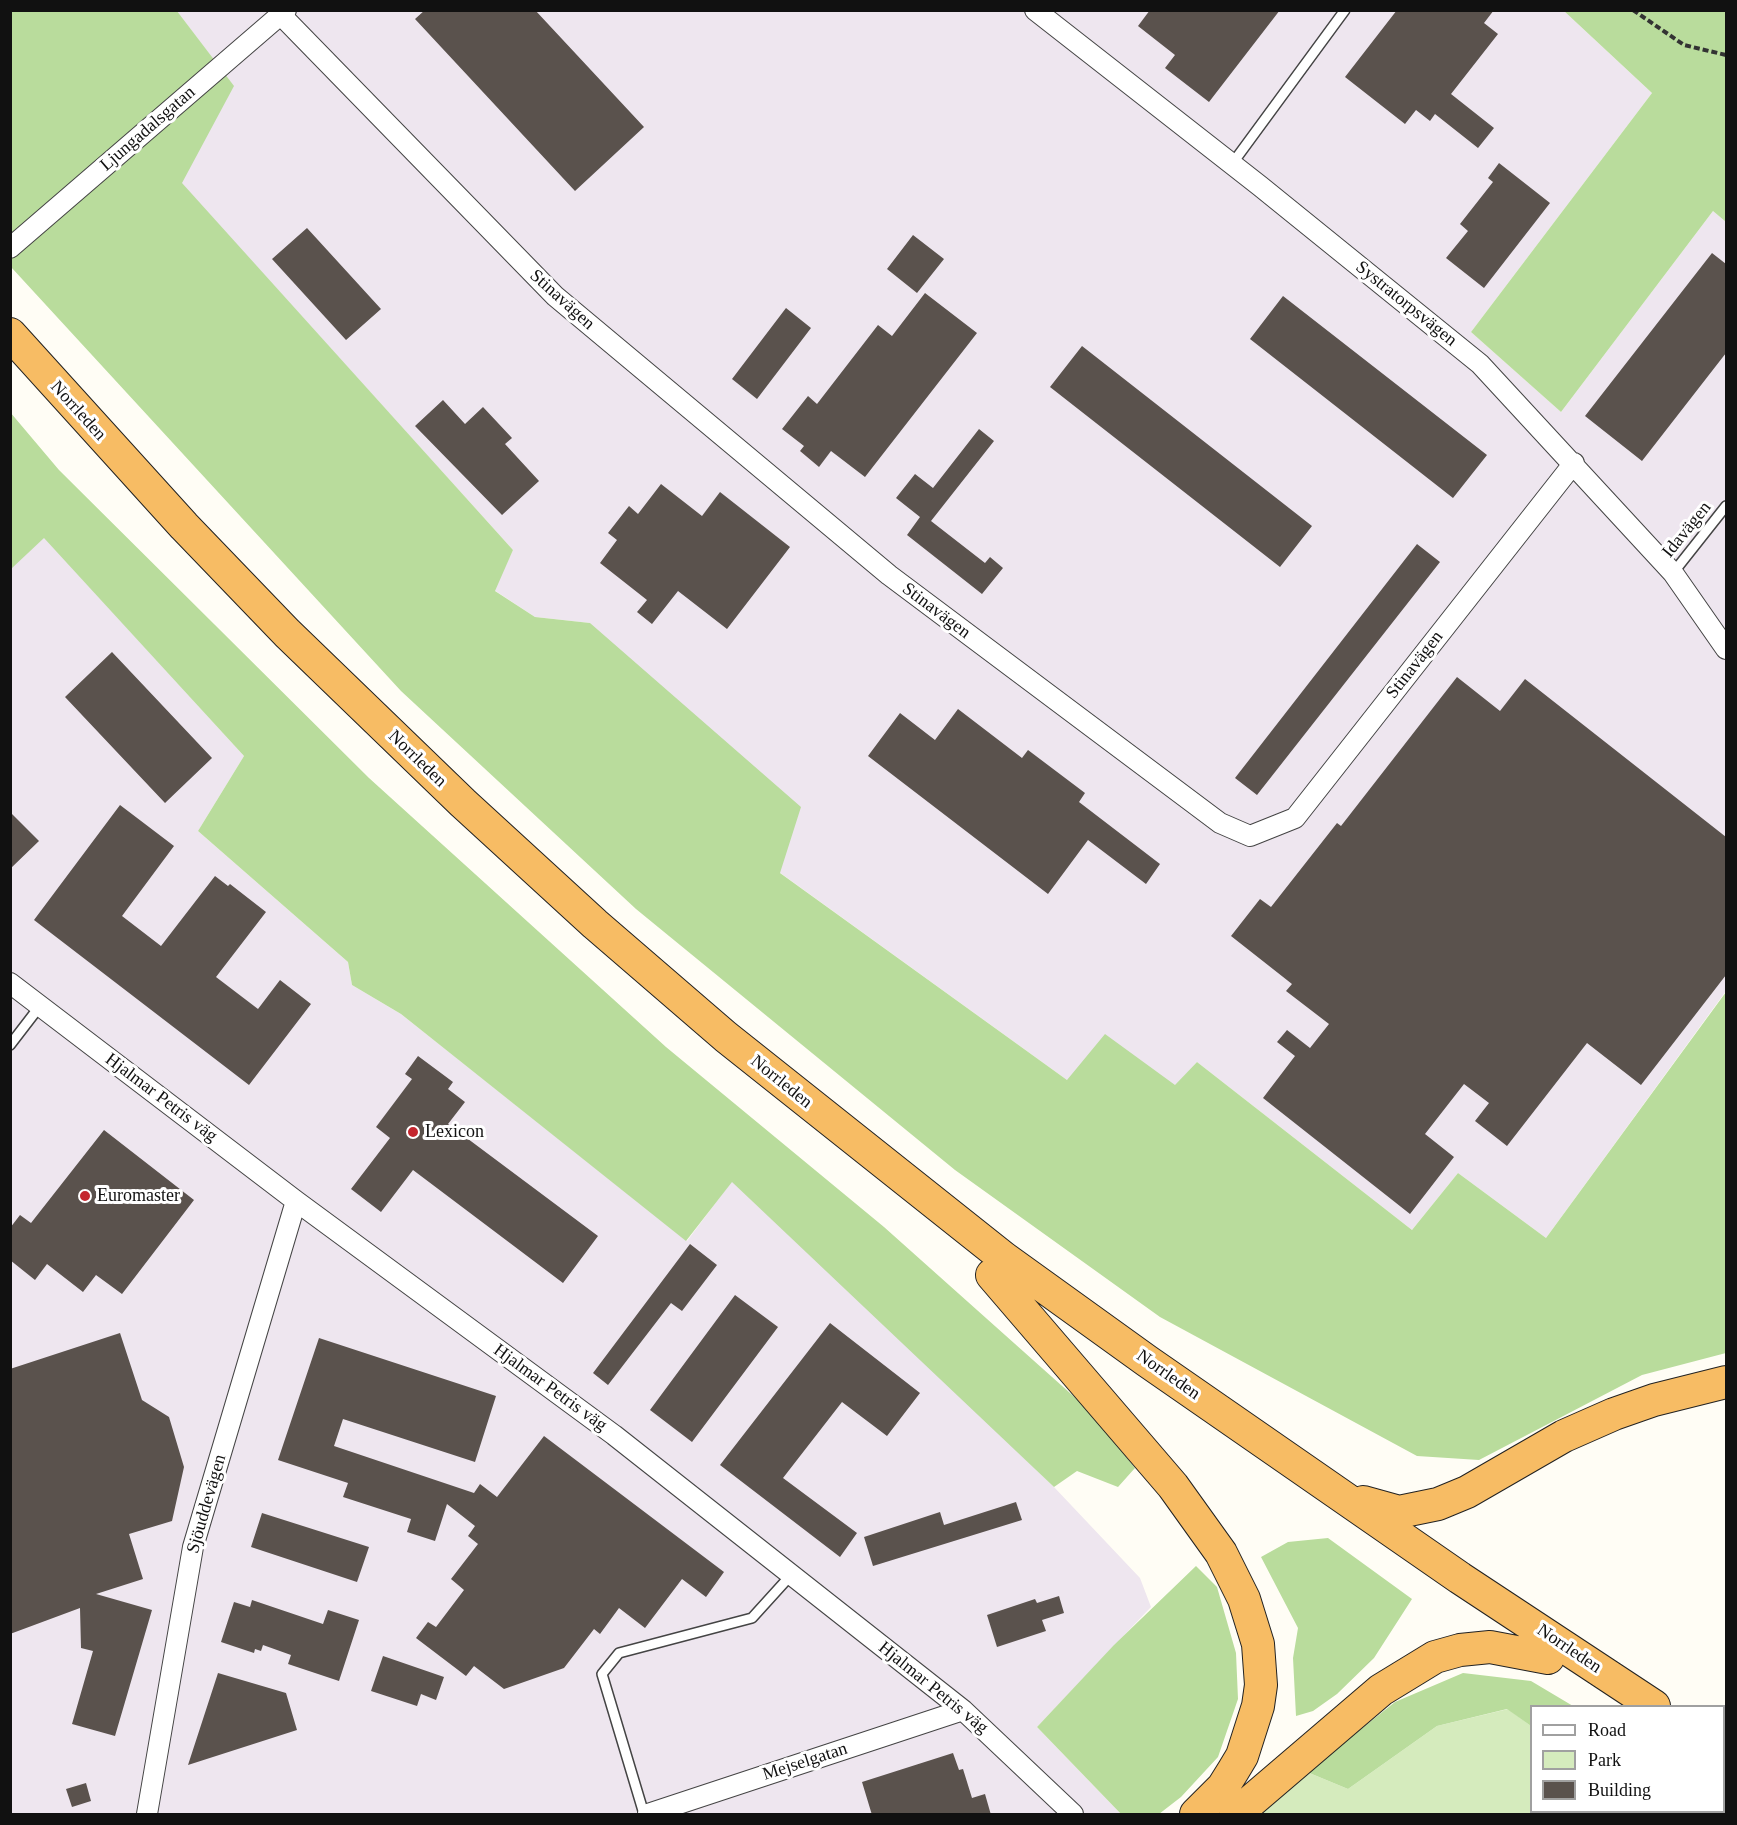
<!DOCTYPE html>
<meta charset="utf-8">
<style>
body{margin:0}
#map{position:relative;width:1737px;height:1825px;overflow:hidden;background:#fffdf5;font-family:Georgia,serif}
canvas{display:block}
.frame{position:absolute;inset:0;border:12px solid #111;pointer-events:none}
.legend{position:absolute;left:1530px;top:1705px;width:195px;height:108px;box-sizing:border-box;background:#fff;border:2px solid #a0a0a0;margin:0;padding:8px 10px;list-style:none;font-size:18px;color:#111}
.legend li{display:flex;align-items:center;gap:12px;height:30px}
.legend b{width:30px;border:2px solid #a0a0a0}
</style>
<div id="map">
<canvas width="1737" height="1825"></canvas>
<div class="frame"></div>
<ul class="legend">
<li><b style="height:8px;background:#fff"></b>Road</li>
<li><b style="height:16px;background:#d5ebbd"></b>Park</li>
<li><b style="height:16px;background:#5a524d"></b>Building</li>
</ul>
</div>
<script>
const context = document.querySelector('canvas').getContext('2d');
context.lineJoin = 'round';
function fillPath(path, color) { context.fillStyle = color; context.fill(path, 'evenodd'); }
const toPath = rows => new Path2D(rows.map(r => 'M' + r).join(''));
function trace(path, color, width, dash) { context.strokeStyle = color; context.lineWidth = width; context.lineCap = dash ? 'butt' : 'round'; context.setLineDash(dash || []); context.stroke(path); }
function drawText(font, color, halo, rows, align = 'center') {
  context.font = font + ' Georgia,serif'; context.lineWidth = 6; context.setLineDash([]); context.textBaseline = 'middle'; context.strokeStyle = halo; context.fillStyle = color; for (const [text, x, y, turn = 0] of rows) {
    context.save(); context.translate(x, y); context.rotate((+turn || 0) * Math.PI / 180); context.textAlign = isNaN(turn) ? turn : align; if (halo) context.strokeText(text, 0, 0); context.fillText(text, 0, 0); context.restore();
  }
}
const industrial = toPath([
 [177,11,1564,11,1652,93,1471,332,1561,412,1713,211,1726,222,1726,991,1546,1238,1458,1173,1412,1230,1197,1062,1175,1086,1067,1080,779,872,590,623,535,617,494,590,513,550,181,183,233,86],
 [44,537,244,756,198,831,348,962,352,985,401,1014,687,1241,732,1181,954,1390,1054,1487,1140,1578,1151,1607,1037,1727,1121,1814,11,1814,10,569]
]);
const green = toPath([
 [1508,1709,1531,1726,1532,1812,1543,1812,1538,1814,1258,1814,1307,1772,1348,1789,1437,1726]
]);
const forest = toPath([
 [10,11,177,11,234,86,182,183,513,550,495,591,535,617,590,623,801,807,780,873,1067,1080,1105,1034,1175,1085,1197,1062,1412,1230,1458,1173,1546,1238,1726,992,1726,1353,1642,1375,1479,1460,1417,1456,1160,1317,955,1170,636,909,401,691,11,267],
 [1564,11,1726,11,1726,222,1713,211,1561,412,1471,332,1652,93],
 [10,412,59,470,369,778,666,1047,884,1227,1089,1410,1135,1468,1118,1487,1077,1471,1054,1487,732,1182,686,1241,401,1014,352,985,348,962,198,831,244,756,44,538,11,569],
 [1328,1538,1412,1599,1374,1658,1337,1694,1313,1711,1296,1716,1293,1658,1298,1628,1261,1557,1288,1542],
 [1196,1566,1217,1587,1236,1653,1238,1699,1218,1757,1181,1797,1159,1814,1121,1814,1037,1727,1114,1645],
 [1463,1673,1531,1681,1573,1706,1532,1706,1531,1726,1507,1709,1437,1726,1348,1789,1307,1772,1395,1702]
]);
const building = toPath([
 [425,10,535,10,644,127,575,191,415,19],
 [1150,10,1280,10,1209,102,1165,68,1175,55,1138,26],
 [1397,10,1494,10,1484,23,1498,34,1451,94,1494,128,1478,148,1435,114,1430,121,1416,110,1405,124,1345,77],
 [1499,163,1550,203,1484,288,1446,258,1468,231,1460,224,1493,182,1488,178],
 [307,228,381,309,346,340,272,259],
 [913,235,944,259,917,293,887,269],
 [1712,253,1726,264,1726,353,1642,461,1585,416],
 [925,293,977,333,865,477,831,451,819,467,800,451,804,446,782,429,808,396,817,404,878,325,892,336],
 [1283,296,1487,455,1453,498,1250,339],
 [786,308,811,328,757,399,732,379],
 [1082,346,1312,526,1280,567,1050,387],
 [443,400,465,424,483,407,512,438,505,444,539,481,502,515,415,426],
 [979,429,994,441,931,521,985,563,990,557,1003,568,982,594,907,535,920,517,896,498,915,474,933,488],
 [661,484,702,516,720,492,790,547,727,629,678,591,652,624,637,612,647,600,600,563,617,540,608,533,629,506,638,514],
 [1417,544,1440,562,1257,795,1235,778],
 [112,652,212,758,165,803,65,697],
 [1457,677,1500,711,1525,679,1726,837,1726,975,1641,1085,1587,1043,1507,1146,1475,1121,1489,1103,1464,1084,1425,1134,1454,1157,1410,1214,1263,1098,1295,1056,1277,1042,1287,1030,1310,1048,1329,1024,1286,991,1292,984,1231,936,1260,899,1271,907,1337,823,1341,826],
 [958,709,1022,758,1028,750,1085,793,1079,802,1160,864,1146,884,1088,840,1048,894,868,756,900,713,935,740],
 [120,805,174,846,122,916,161,946,215,876,228,886,230,884,266,912,216,977,258,1009,280,980,311,1004,249,1085,34,920],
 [10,812,39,841,10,869],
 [418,1056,453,1082,448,1089,465,1102,448,1124,598,1236,563,1283,413,1170,381,1212,351,1189,390,1138,376,1127,412,1079,405,1074],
 [104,1130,194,1200,122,1294,96,1275,83,1292,47,1264,35,1280,10,1260,10,1228,20,1215,31,1223],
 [690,1244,717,1265,682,1311,671,1303,608,1385,593,1373],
 [735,1295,778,1327,692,1442,650,1410],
 [830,1323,920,1393,887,1436,842,1402,783,1478,857,1533,840,1557,720,1465],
 [120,1333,142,1400,169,1417,184,1467,172,1521,129,1534,143,1579,96,1594,152,1610,115,1736,72,1724,93,1651,81,1648,80,1608,10,1634,10,1369],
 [319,1338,496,1396,475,1462,343,1419,334,1446,474,1493,480,1484,497,1497,544,1436,724,1572,706,1597,682,1579,645,1628,619,1608,600,1634,594,1629,564,1668,504,1689,474,1666,466,1676,416,1638,428,1622,436,1627,464,1590,451,1579,478,1544,468,1536,475,1526,447,1504,435,1541,407,1532,411,1519,343,1497,348,1483,278,1460],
 [1016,1502,1022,1520,873,1566,864,1537,940,1512,944,1525],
 [262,1513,369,1547,357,1582,251,1547],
 [1059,1596,1064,1613,1042,1620,1046,1631,997,1647,987,1615,1035,1599,1037,1603],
 [252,1600,323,1624,328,1610,359,1620,339,1681,288,1664,291,1655,263,1645,261,1651,255,1649,254,1653,221,1642,234,1602,250,1607],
 [383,1656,444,1677,436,1700,421,1694,417,1706,371,1691],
 [218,1673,286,1693,297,1730,188,1765],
 [953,1753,959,1770,963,1769,972,1798,985,1794,991,1815,872,1815,862,1782],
 [86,1783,91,1801,72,1807,66,1789]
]);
const path = toPath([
 [1633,10,1684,45,1726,55]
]);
const service = toPath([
 [1232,164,1345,10],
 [1673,573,1726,506],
 [10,1045,40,1006],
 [644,1814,602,1674,619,1653,752,1618,791,1575]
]);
const minor = toPath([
 [1035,10,1260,186,1480,364,1673,573,1726,649],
 [281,15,555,296,889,575,1220,823,1250,836,1295,818,1574,463],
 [10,248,286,10],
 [10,983,296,1201,614,1435,963,1710,1073,1814],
 [147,1814,193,1547,296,1201],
 [648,1814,963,1710]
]);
const trunk = toPath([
 [10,334,184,526,287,633,463,803,595,924,726,1037,1004,1258,1147,1361,1460,1578,1654,1706],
 [992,1275,1173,1486,1221,1553,1244,1599,1258,1644,1261,1685,1258,1706,1242,1756,1233,1771,1223,1787,1196,1814],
 [1363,1502,1399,1512,1438,1504,1467,1492,1564,1436,1614,1414,1654,1400,1726,1382],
 [1724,1777,1726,1779],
 [1236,1814,1381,1690,1435,1657,1460,1650,1490,1647,1548,1658]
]);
const markers = [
 [413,1132,6,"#c4262e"],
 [85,1196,6,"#c4262e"]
];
const streetNames = [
 ["Ljungadalsgatan",148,129,-41],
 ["Stinavägen",562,300,42],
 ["Systratorpsvägen",1406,304,39],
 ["Norrleden",78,411,48],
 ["Idavägen",1687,530,-51],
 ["Stinavägen",936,611,37],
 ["Stinavägen",1415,665,-52],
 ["Norrleden",417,759,44],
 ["Norrleden",781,1082,39],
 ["Hjalmar Petris väg",161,1098,37],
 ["Norrleden",1168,1375,35],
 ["Hjalmar Petris väg",550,1388,36],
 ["Sjöuddevägen",207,1504,-74],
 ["Norrleden",1569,1649,34],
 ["Hjalmar Petris väg",933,1688,39],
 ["Mejselgatan",805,1762,-18]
];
const poiNames = [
 ["Lexicon",425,1132],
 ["Euromaster",97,1196]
];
fillPath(industrial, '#eee6ef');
fillPath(green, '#d5ebbd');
fillPath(forest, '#b9dc9c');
fillPath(building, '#5a524d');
trace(service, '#444', 12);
trace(minor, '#444', 22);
trace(trunk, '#222', 34);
trace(path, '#333', 4, [6, 3]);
trace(service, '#fff', 9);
trace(minor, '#fff', 20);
trace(trunk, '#f7bc64', 32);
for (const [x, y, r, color] of markers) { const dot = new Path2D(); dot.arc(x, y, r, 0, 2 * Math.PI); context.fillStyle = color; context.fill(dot); trace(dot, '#fff', 2); }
drawText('18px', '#111', '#fff', streetNames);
drawText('18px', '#111', '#fff', poiNames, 'left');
</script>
